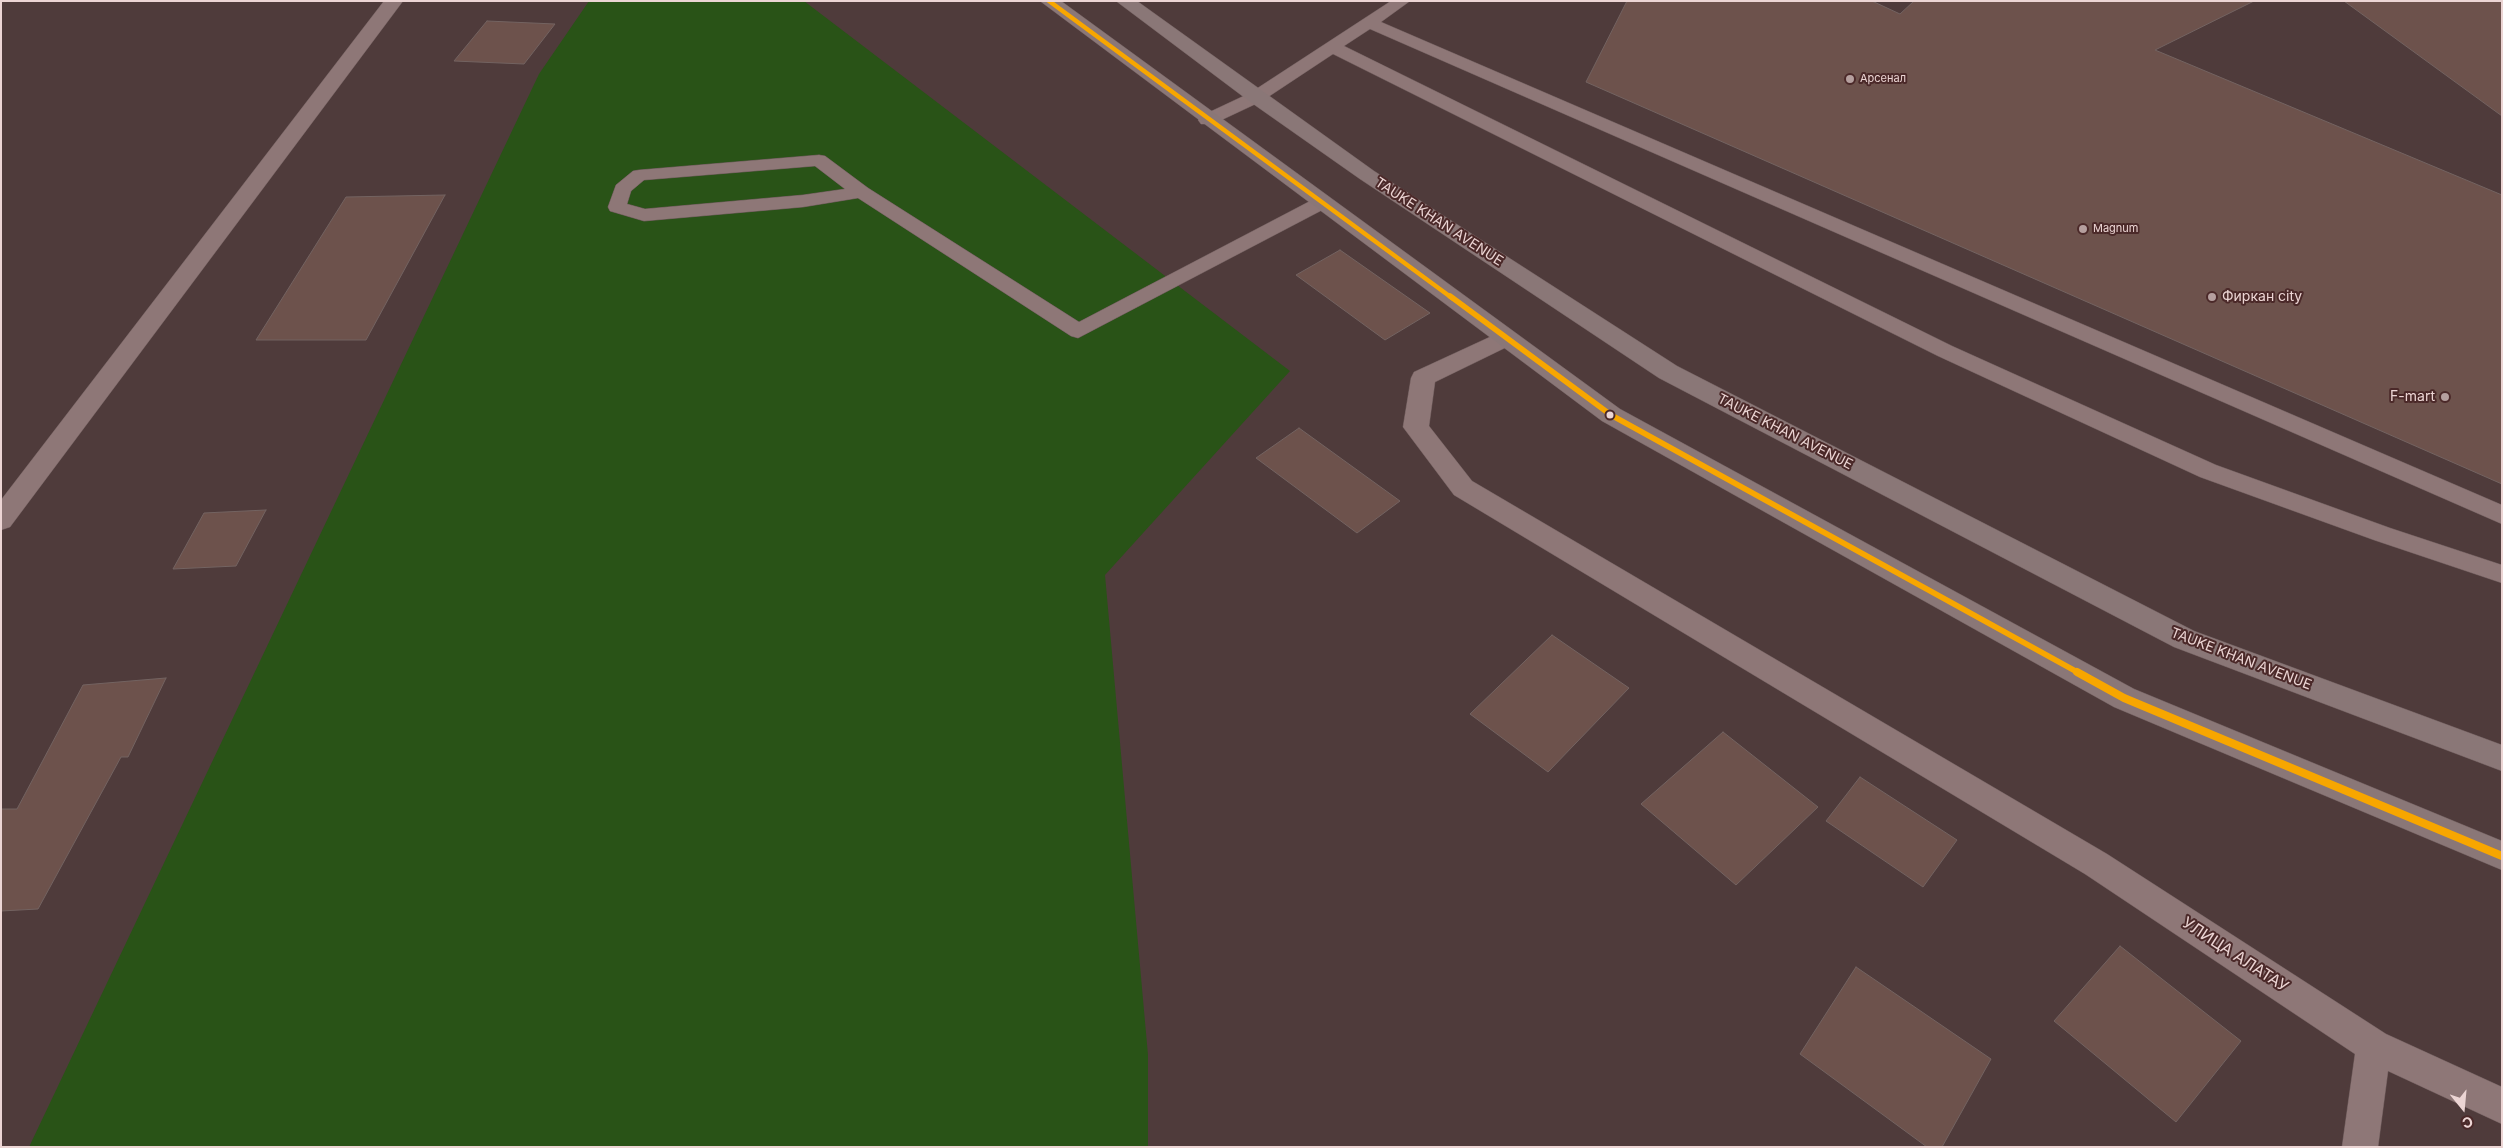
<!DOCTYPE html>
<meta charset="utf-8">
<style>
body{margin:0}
#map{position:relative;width:2503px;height:1148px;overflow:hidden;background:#4f3b3b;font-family:Inter,sans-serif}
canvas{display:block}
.frame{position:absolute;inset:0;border:2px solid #ecd5d4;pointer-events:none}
.north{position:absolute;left:2438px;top:1083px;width:50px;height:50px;-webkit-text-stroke:4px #4b2929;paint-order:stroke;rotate:163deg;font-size:14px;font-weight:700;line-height:20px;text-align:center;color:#ecd5d4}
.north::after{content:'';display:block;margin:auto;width:18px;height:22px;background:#ecd5d4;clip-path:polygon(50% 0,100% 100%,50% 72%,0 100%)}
</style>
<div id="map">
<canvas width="2503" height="1148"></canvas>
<div class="frame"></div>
<div class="north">С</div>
</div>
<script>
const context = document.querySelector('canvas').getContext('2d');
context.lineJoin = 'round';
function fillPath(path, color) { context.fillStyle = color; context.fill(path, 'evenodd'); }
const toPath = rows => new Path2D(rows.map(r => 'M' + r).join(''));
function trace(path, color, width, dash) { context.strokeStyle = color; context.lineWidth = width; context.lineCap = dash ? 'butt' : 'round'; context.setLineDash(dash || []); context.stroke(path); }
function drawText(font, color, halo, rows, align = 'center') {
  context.font = font + ' Inter,sans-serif'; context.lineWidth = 4; context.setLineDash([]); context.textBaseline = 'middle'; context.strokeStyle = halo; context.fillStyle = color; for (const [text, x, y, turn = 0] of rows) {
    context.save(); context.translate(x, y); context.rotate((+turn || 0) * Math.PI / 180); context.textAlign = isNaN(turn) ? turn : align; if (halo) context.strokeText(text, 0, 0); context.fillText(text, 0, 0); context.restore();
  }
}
const green = toPath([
 [589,1,804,1,1290,371,1105,575,1148,1055,1148,1147,29,1147,539,74]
]);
const building = toPath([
 [1627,1,1872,1,1900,14,1914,1,2254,1,2155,50,2502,195,2502,484,1586,82,1627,1],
 [2344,1,2502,1,2502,116,2344,1],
 [487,21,555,24,524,64,454,61,487,21],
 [445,195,366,340,256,340,346,197,445,195],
 [1340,250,1430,313,1385,340,1296,275,1340,250],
 [1299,428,1400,501,1357,533,1256,458,1299,428],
 [266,510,236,566,173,569,204,513,266,510],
 [1552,635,1629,688,1548,772,1470,714,1552,635],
 [166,678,128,757,121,757,38,909,1,911,1,809,17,809,83,685,166,678],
 [1723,732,1818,807,1736,885,1641,804,1723,732],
 [1860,777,1957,840,1923,887,1826,821,1860,777],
 [2120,946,2241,1041,2176,1122,2054,1021,2120,946],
 [1856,967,1991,1059,1942,1147,1927,1147,1800,1054,1856,967]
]);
const lane = toPath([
 [1391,1,1410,1,1381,22,2502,505,2502,524,1370,29,1344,46,1952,346,2216,465,2390,528,2502,565,2502,583,2374,540,2200,477,1938,356,1333,54,1262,101,1213,124,1201,124,1198,120,1201,116,1250,93,1391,1],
 [819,155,825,156,868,188,1079,322,1314,199,1321,197,1328,199,1330,203,1328,207,1078,338,1071,336,858,198,803,207,644,221,610,211,608,207,616,185,633,171,639,170,819,155],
 [815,166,845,189,803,195,645,209,627,204,631,191,644,180,815,166]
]);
const street = toPath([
 [384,1,403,1,10,527,1,530,1,500,384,1],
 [1505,330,1513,332,1517,338,1513,344,1435,382,1429,426,1472,481,2107,854,2386,1034,2502,1087,2502,1124,2388,1071,2378,1147,2342,1147,2355,1054,2085,874,1454,495,1403,427,1411,378,1414,372,1505,330]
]);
const primary = toPath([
 [1040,1,1061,1,1620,409,2134,689,2502,841,2502,870,2114,707,1602,421,1040,1],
 [1116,1,1137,1,1374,171,1677,366,2194,631,2502,745,2502,771,2174,647,1659,378,1360,179,1249,101,1116,1]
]);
const bus1Far2 = toPath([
 [1049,1,1452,298]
]);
const bus1Far1 = toPath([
 [1450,296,1611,415,2079,673]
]);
const bus1 = toPath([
 [2077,672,2124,698,2502,856]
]);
const markers = [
 [1850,79,5,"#b59f9e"],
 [2083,229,5,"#b59f9e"],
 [2212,297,5,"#b59f9e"],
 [2445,397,5,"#b59f9e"],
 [1610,415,4.5,"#ecd5d4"]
];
const farPoinames = [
 ["Арсенал",1860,79],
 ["Magnum",2093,229]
];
const streetNames = [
 ["TAUKE KHAN AVENUE",1439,222,33],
 ["TAUKE KHAN AVENUE",1785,432,27],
 ["TAUKE KHAN AVENUE",2241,659,21]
];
const poiNames = [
 ["Фиркан city",2222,297],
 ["F-mart",2435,397,"right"]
];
const nearStreetnames = [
 ["УЛИЦА АЛАТАУ",2235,955,33]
];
fillPath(green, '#295317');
fillPath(building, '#6d524c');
trace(building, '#736361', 1);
trace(lane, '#6a5858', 1);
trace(street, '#6a5858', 1);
trace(primary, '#6a5858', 1);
fillPath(lane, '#8e7777');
fillPath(street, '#8e7777');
fillPath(primary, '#8a7777');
trace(bus1Far2, '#f7a600', 4.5);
trace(bus1Far1, '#f7a600', 5.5);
trace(bus1, '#f7a600', 8);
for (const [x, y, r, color] of markers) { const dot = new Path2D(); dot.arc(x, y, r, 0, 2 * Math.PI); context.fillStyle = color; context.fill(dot); trace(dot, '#4b2929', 2); }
drawText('11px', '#ecd5d4', '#4b2929', farPoinames, 'left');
drawText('14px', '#ecd5d4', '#4b2929', streetNames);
drawText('14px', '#ecd5d4', '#4b2929', poiNames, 'left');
drawText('16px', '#ecd5d4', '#4b2929', nearStreetnames);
</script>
